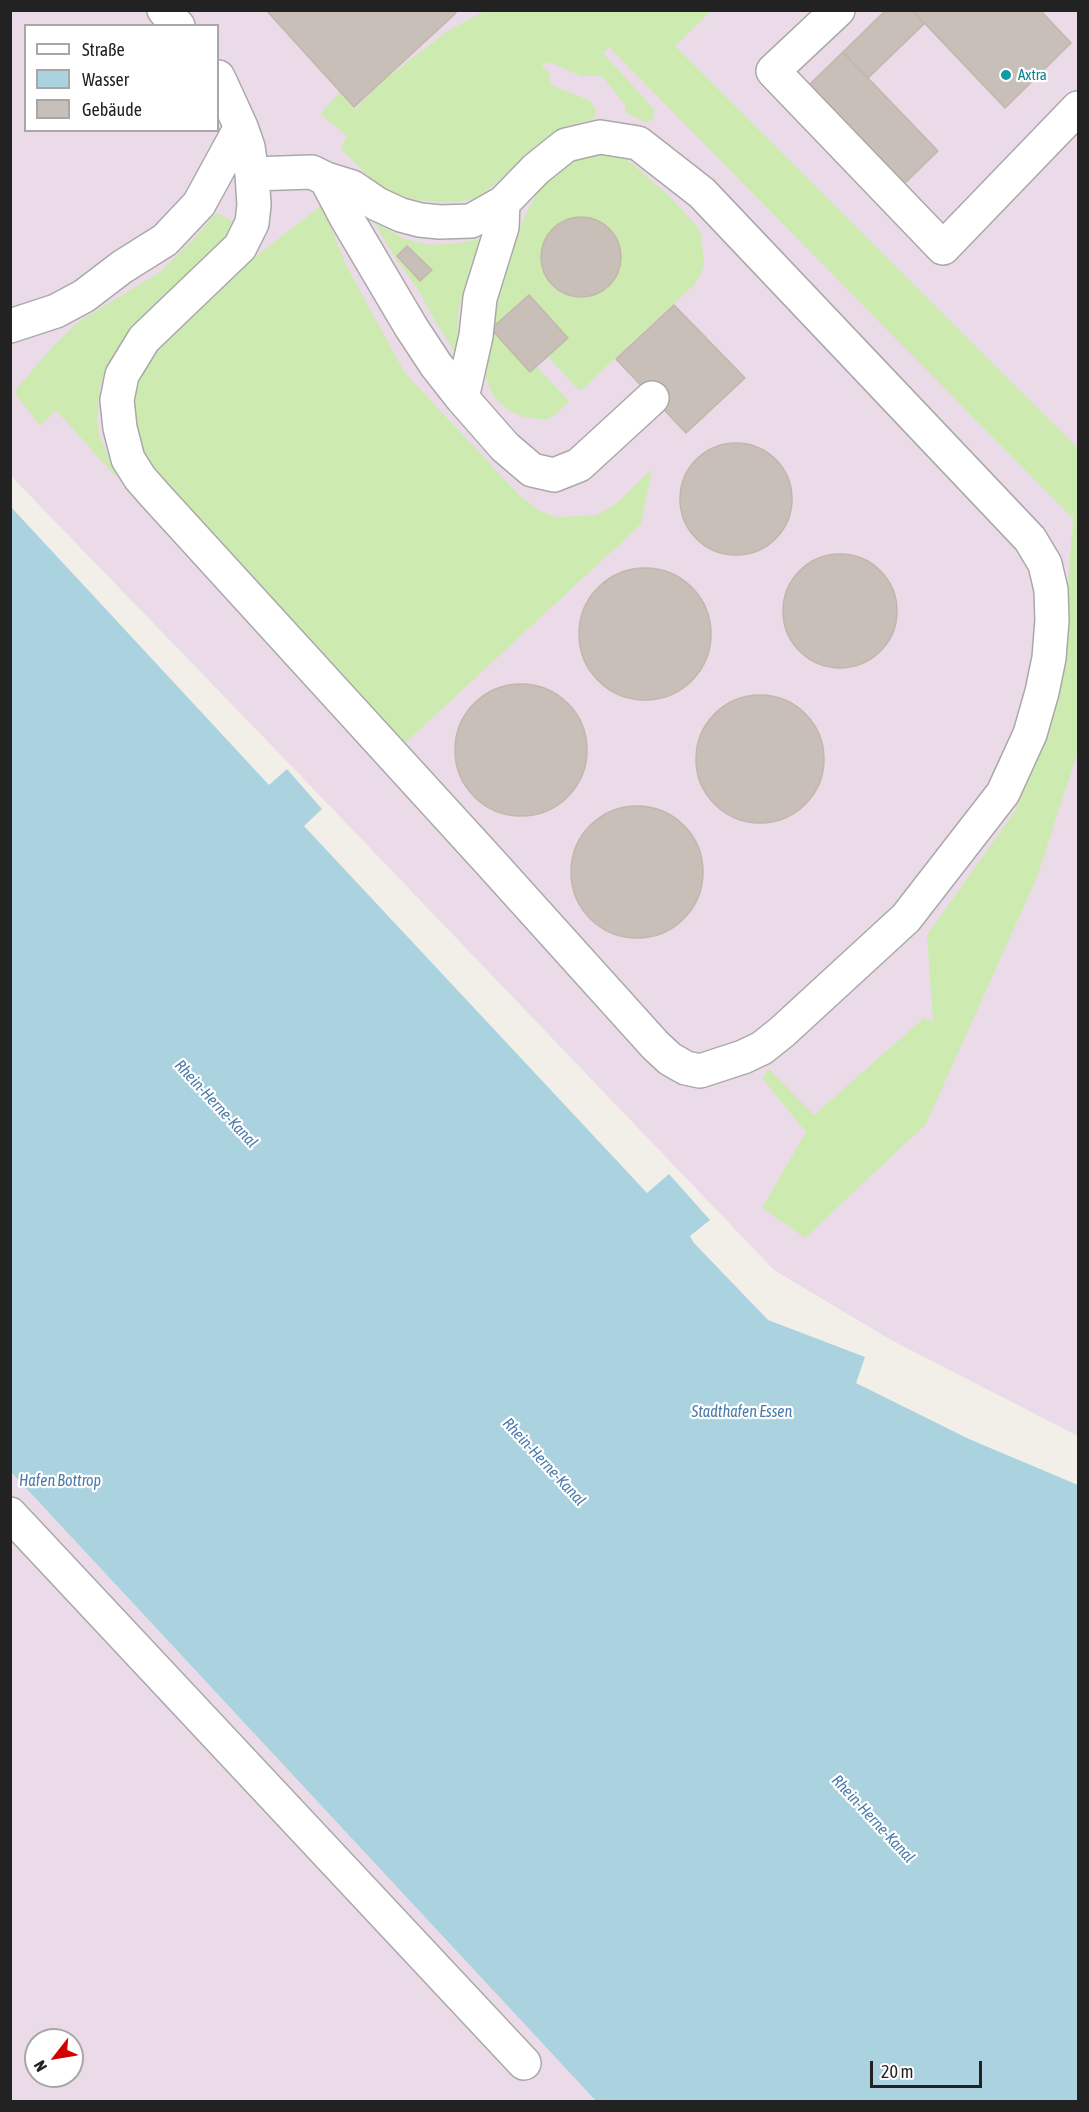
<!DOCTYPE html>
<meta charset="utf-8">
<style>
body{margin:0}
#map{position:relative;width:1089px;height:2112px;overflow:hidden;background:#f2efe9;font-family:"Asap Condensed",sans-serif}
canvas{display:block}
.frame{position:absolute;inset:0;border:12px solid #222;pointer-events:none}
.legend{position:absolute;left:24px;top:24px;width:195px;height:108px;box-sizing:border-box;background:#fff;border:2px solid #a7a7a7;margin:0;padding:8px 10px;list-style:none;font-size:18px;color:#222}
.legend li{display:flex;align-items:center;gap:12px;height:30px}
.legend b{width:30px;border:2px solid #a7a7a7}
.north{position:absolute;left:24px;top:2028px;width:60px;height:60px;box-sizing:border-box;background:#fff;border:2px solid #a7a7a7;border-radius:50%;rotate:239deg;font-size:16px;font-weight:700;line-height:24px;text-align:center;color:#222}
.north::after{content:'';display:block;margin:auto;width:21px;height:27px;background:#d40000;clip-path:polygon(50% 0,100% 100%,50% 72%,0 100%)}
.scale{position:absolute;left:870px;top:2061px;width:112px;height:27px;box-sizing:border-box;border:3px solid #222;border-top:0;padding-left:8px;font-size:18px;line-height:21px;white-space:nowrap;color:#222;-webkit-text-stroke:4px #fff;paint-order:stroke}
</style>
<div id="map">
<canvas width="1089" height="2112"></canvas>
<div class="frame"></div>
<ul class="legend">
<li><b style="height:8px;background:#fff"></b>Straße</li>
<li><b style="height:16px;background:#aad3df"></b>Wasser</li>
<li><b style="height:16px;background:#c7bfb8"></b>Gebäude</li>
</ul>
<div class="north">N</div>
<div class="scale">20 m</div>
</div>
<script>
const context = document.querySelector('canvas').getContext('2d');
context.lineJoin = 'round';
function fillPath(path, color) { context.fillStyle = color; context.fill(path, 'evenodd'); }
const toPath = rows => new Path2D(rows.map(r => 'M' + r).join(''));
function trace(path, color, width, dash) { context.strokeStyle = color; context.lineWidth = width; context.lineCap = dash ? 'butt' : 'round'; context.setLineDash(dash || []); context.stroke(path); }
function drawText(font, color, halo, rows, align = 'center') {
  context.font = font + ' "Asap Condensed",sans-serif'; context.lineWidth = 4.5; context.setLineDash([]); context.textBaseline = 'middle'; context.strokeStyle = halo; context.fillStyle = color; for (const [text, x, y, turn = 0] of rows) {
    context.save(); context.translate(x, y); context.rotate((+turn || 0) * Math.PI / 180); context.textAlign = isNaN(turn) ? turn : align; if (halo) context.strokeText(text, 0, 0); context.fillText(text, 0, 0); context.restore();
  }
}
const industrial = toPath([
 [11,11,1078,11,1078,1436,891,1340,774,1270,302,777,11,476],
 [26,26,218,26,218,130,26,130],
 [11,1472,596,2101,11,2101],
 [36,2040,72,2040,72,2076,36,2076]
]);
const grass = toPath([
 [485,11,711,11,675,46,1078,448,1078,751,1037,877,926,1124,805,1238,762,1208,806,1132,762,1078,769,1069,814,1115,924,1018,933,1022,927,935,1015,811,1034,768,1053,711,1065,618,1073,519,609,47,603,53,654,109,653,119,646,123,625,112,626,106,602,76,581,76,549,62,541,66,549,72,549,79,553,86,589,100,596,110,595,117,590,120,563,127,547,138,482,195,469,200,457,202,421,201,397,195,372,180,341,149,347,136,320,114,340,92,355,110,380,83,446,32],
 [587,155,622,155,669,196,696,225,701,234,704,263,701,273,694,285,580,391,547,356,568,337,529,295,492,328,536,366,569,401,555,415,546,420,524,417,510,411,499,402,491,392,486,377,485,366,498,289,515,236,539,189,554,174,569,163],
 [322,205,346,265,405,373,519,495,540,511,556,517,596,515,616,504,652,469,641,524,403,745,150,470,135,432,135,407,137,381,151,349,206,295],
 [216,213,233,221,220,245,211,257,115,354,107,366,100,385,97,419,100,437,117,478,56,410,40,426,14,392,53,346,78,322,160,272,193,240],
 [374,222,405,239,430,245,459,243,485,238,467,280,460,304,457,322,458,357,435,321,419,291,395,258]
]);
const water = toPath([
 [11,507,269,785,287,769,322,809,304,826,647,1193,669,1174,710,1220,690,1236,694,1243,768,1320,865,1357,856,1383,969,1439,1078,1485,1078,2101,596,2101,11,1472]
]);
const building = toPath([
 [266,10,454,10,456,13,354,107,266,10],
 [886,10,912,10,924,24,868,78,843,52,886,10],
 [912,10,1040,10,1071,43,1005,108,912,10],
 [843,52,938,151,904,184,809,85,843,52],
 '541 257a40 40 0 1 1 80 0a40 40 0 1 1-80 0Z',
 [407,246,432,270,420,281,397,256,407,246],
 [529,295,568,338,530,372,491,329,529,295],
 [674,305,745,378,686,433,616,359,674,305],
 '680 499a56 56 0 1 1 112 0a56 56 0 1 1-112 0Z',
 '783 611a57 57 0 1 1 114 0a57 57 0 1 1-114 0Z',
 '579 634a66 66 0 1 1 132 0a66 66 0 1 1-132 0Z',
 '455 750a66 66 0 1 1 132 0a66 66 0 1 1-132 0Z',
 '696 759a64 64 0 1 1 128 0a64 64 0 1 1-128 0Z',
 '571 872a66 66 0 1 1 132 0a66 66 0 1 1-132 0Z'
]);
const minor = toPath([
 [164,10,178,26],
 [838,10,773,71,943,248,1078,108],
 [218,77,241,127,248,147,252,174,254,205,252,223,240,247,144,339,122,375,117,400,120,428,128,459,140,478,154,494,490,862,655,1045,670,1059,686,1068,700,1071,743,1057,762,1048,782,1032,906,918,1003,793,1030,734,1042,692,1049,658,1052,620,1051,590,1045,564,1030,539,702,193,638,143,600,137,566,145,536,169,503,203,471,221,440,222,420,220,401,215,377,204,352,187,326,179,312,172,252,174],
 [326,179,346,217,411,327,436,365,462,398],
 [503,203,502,227,480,298,476,336,462,398,505,447,532,470,554,475,579,465,652,398],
 [10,326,56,311,84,296,122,267,165,240,199,204,241,127],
 [10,1514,524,2063]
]);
const markers = [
 [1006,75,6,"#0f9aa8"]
];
const cultureNames = [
 ["Axtra",1018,75]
];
const waterNames = [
 ["Rhein-Herne-Kanal",216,1104,47],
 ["Stadthafen Essen",742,1412],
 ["Rhein-Herne-Kanal",544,1462,47],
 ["Hafen Bottrop",60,1481],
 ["Rhein-Herne-Kanal",873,1819,47]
];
fillPath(industrial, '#ebdbe8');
fillPath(grass, '#cdebb0');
fillPath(water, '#aad3df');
fillPath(building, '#c7bfb8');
trace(building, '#c4b6ab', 1.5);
trace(minor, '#a9a9a9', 36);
trace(minor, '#fff', 33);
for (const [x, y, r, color] of markers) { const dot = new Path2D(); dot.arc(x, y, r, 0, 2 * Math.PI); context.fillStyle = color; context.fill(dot); trace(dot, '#fff', 2); }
drawText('15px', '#0d838f', '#fff', cultureNames, 'left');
drawText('italic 16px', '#4a7aab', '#fff', waterNames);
</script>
